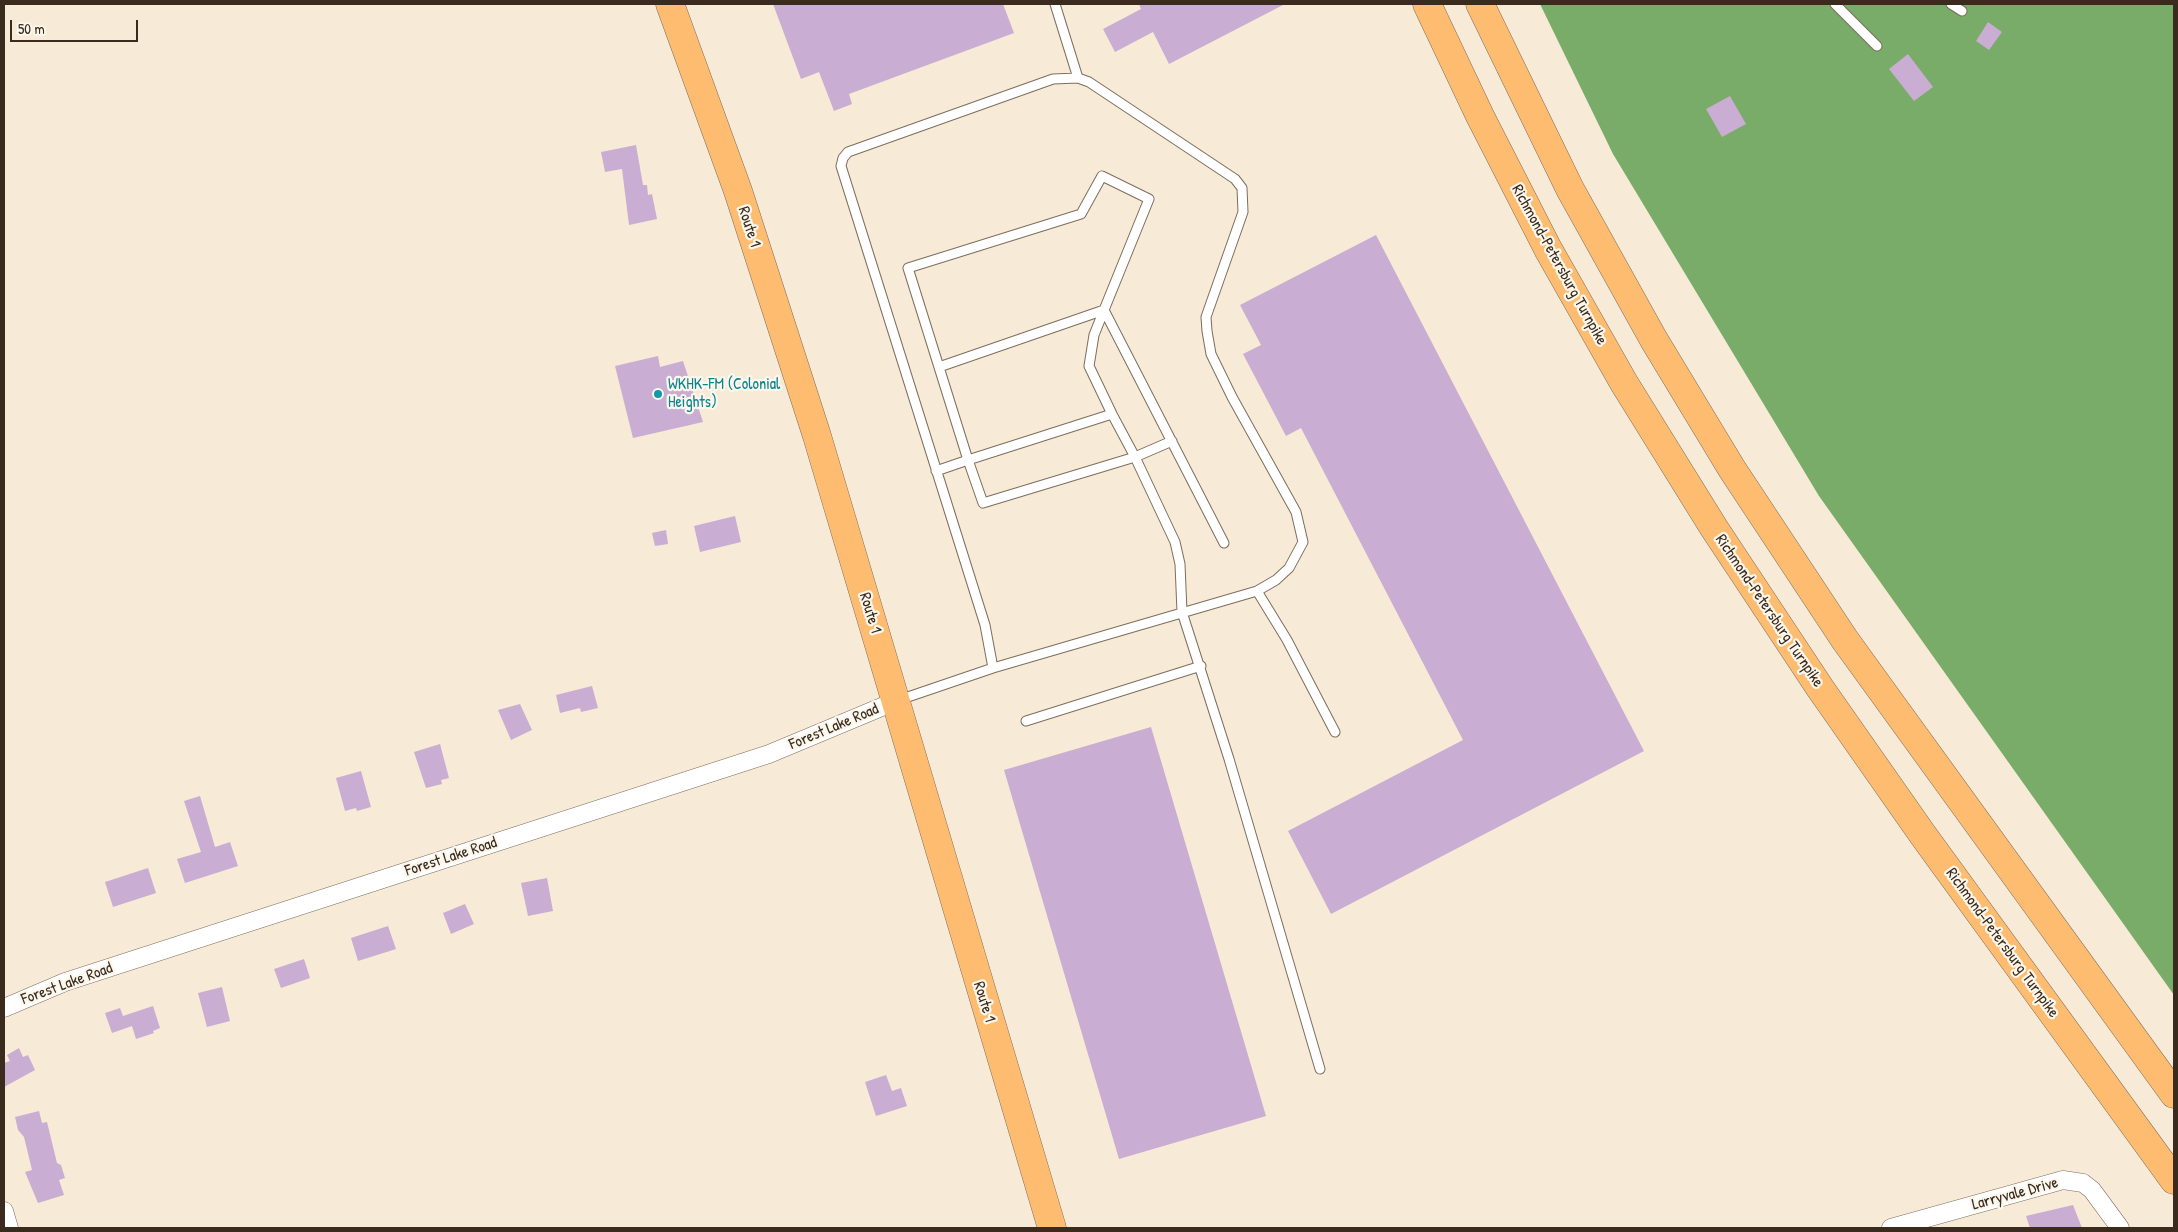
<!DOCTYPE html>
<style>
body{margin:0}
#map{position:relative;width:2178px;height:1232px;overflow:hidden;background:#f7ead6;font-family:"Patrick Hand",sans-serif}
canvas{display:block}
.frame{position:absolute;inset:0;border:5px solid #3b2a1e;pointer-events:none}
.scale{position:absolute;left:10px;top:20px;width:128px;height:22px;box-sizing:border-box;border:2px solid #3b2a1e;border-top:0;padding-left:6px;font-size:15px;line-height:18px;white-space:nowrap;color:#3b2a1e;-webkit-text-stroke:4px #fbf7ec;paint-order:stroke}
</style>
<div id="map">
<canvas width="2178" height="1232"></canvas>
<div class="frame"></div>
<div class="scale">50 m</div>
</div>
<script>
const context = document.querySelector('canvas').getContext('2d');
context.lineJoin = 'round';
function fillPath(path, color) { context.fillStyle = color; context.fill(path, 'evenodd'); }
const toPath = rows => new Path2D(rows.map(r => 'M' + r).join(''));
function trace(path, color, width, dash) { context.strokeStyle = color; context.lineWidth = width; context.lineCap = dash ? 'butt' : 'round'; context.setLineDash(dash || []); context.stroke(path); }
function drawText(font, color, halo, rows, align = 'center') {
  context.font = font + ' "Patrick Hand",sans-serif'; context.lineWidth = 4.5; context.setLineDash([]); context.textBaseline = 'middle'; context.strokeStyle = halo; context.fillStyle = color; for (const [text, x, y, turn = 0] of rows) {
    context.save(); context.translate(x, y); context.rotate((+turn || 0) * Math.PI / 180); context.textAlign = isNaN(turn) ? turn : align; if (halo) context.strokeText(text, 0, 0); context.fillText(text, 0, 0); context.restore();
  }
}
const forest = toPath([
 [1540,4,2174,4,2174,995,1819,496,1613,154]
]);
const building = toPath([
 [773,4,1003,4,1014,33,849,94,852,104,834,111,819,72,801,79],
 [1139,4,1285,4,1169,64,1153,32,1115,52,1103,29,1141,9],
 [1988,22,2002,32,1989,50,1976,41],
 [1908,54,1933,87,1914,101,1889,69],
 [1730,96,1746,124,1722,137,1706,109],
 [636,145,643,185,647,185,648,195,652,194,657,219,629,225,622,169,605,172,601,152],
 [1376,235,1644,751,1331,914,1288,831,1463,740,1301,428,1286,436,1243,354,1261,345,1240,305],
 [658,356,660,367,683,361,703,422,633,438,615,366],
 [735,516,741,542,700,552,694,526],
 [666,530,668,544,655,546,652,533],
 [592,686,598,708,581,712,580,708,560,713,556,695],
 [520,704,532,730,511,740,498,710],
 [1151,727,1266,1116,1119,1159,1004,770],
 [440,744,449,778,441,780,442,784,426,788,414,752],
 [361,771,371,807,357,811,356,808,345,811,336,778],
 [200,796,215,847,230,842,238,866,185,883,177,859,201,852,184,801],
 [148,868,156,893,113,907,105,882],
 [547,878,553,911,528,916,521,883],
 [465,904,474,924,451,934,443,913],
 [388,926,396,949,358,961,351,938],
 [304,959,310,978,281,988,274,969],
 [222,987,230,1021,207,1027,198,993],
 [153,1006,160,1028,153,1031,154,1033,136,1039,132,1026,112,1033,105,1013,120,1008,123,1016],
 [19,1048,23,1057,28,1055,35,1070,4,1087,4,1063,10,1061,7,1055],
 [886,1075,892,1091,901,1088,907,1106,876,1116,865,1082],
 [39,1111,42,1123,47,1122,57,1163,61,1165,65,1178,59,1180,64,1195,38,1203,25,1172,32,1170,24,1137,18,1130,15,1117],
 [2073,1205,2082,1228,2030,1228,2026,1216]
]);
const service = toPath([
 [1055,4,1078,78],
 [1835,4,1877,46],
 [1951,4,1962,11],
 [1104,310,1094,335,1089,366,1112,414,968,460,983,503,1135,457,1175,542,1180,564,1182,612,1229,759,1320,1069],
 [939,367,1104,310],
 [1112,414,1135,457,1172,441],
 [936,471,968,460,908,268,1081,214,1102,176,1149,199,1104,310,1224,543],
 [1257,591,1287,640,1335,732],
 [899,700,993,668,1257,591,1276,580,1289,568,1303,542,1296,512,1232,397,1211,354,1207,331,1206,317,1243,212,1242,188,1235,179,1089,82,1078,78,1053,79,848,152,843,158,841,166,985,625,993,668],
 [1026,721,1201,666]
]);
const minor = toPath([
 [4,1008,65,982,769,754,896,701],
 [4,1211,9,1228],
 [1891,1228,2063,1180,2083,1183,2092,1190,2120,1228]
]);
const primary = toPath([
 [670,4,738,191,817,436,1052,1228]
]);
const motorway = toPath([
 [1427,4,1480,116,1548,249,1624,383,1714,528,1820,688,1923,835,2174,1180],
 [1480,4,1570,189,1654,340,1732,469,1845,640,2174,1094]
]);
const markers = [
 [658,394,5,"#0f9aa8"]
];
const streetNames = [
 ["Route 1",749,227,72],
 ["Richmond-Petersburg Turnpike",1559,265,61],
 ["Richmond-Petersburg Turnpike",1769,611,56],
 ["Route 1",870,613,73],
 ["Forest Lake Road",834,727,-23],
 ["Forest Lake Road",451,857,-18],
 ["Richmond-Petersburg Turnpike",2002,943,54],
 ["Forest Lake Road",67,984,-20],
 ["Route 1",984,1002,73],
 ["Larryvale Drive",2015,1194,-15]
];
const cultureNames = [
 ["WKHK-FM (Colonial",668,385],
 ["Heights)",668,403]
];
fillPath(forest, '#78ac68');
fillPath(building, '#caadd2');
trace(service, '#7d6d5e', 11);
trace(minor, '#7d6d5e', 19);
trace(primary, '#7d6d5e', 29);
trace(motorway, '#7d6d5e', 29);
trace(service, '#fff', 9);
trace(minor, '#fff', 18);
trace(primary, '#fdbc70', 28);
trace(motorway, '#fdbc70', 28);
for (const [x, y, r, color] of markers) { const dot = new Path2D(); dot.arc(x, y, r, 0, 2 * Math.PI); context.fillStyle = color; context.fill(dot); trace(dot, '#fbf7ec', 2); }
drawText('16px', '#3b2a1e', '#fbf7ec', streetNames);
drawText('16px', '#0d838f', '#fbf7ec', cultureNames, 'left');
</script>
